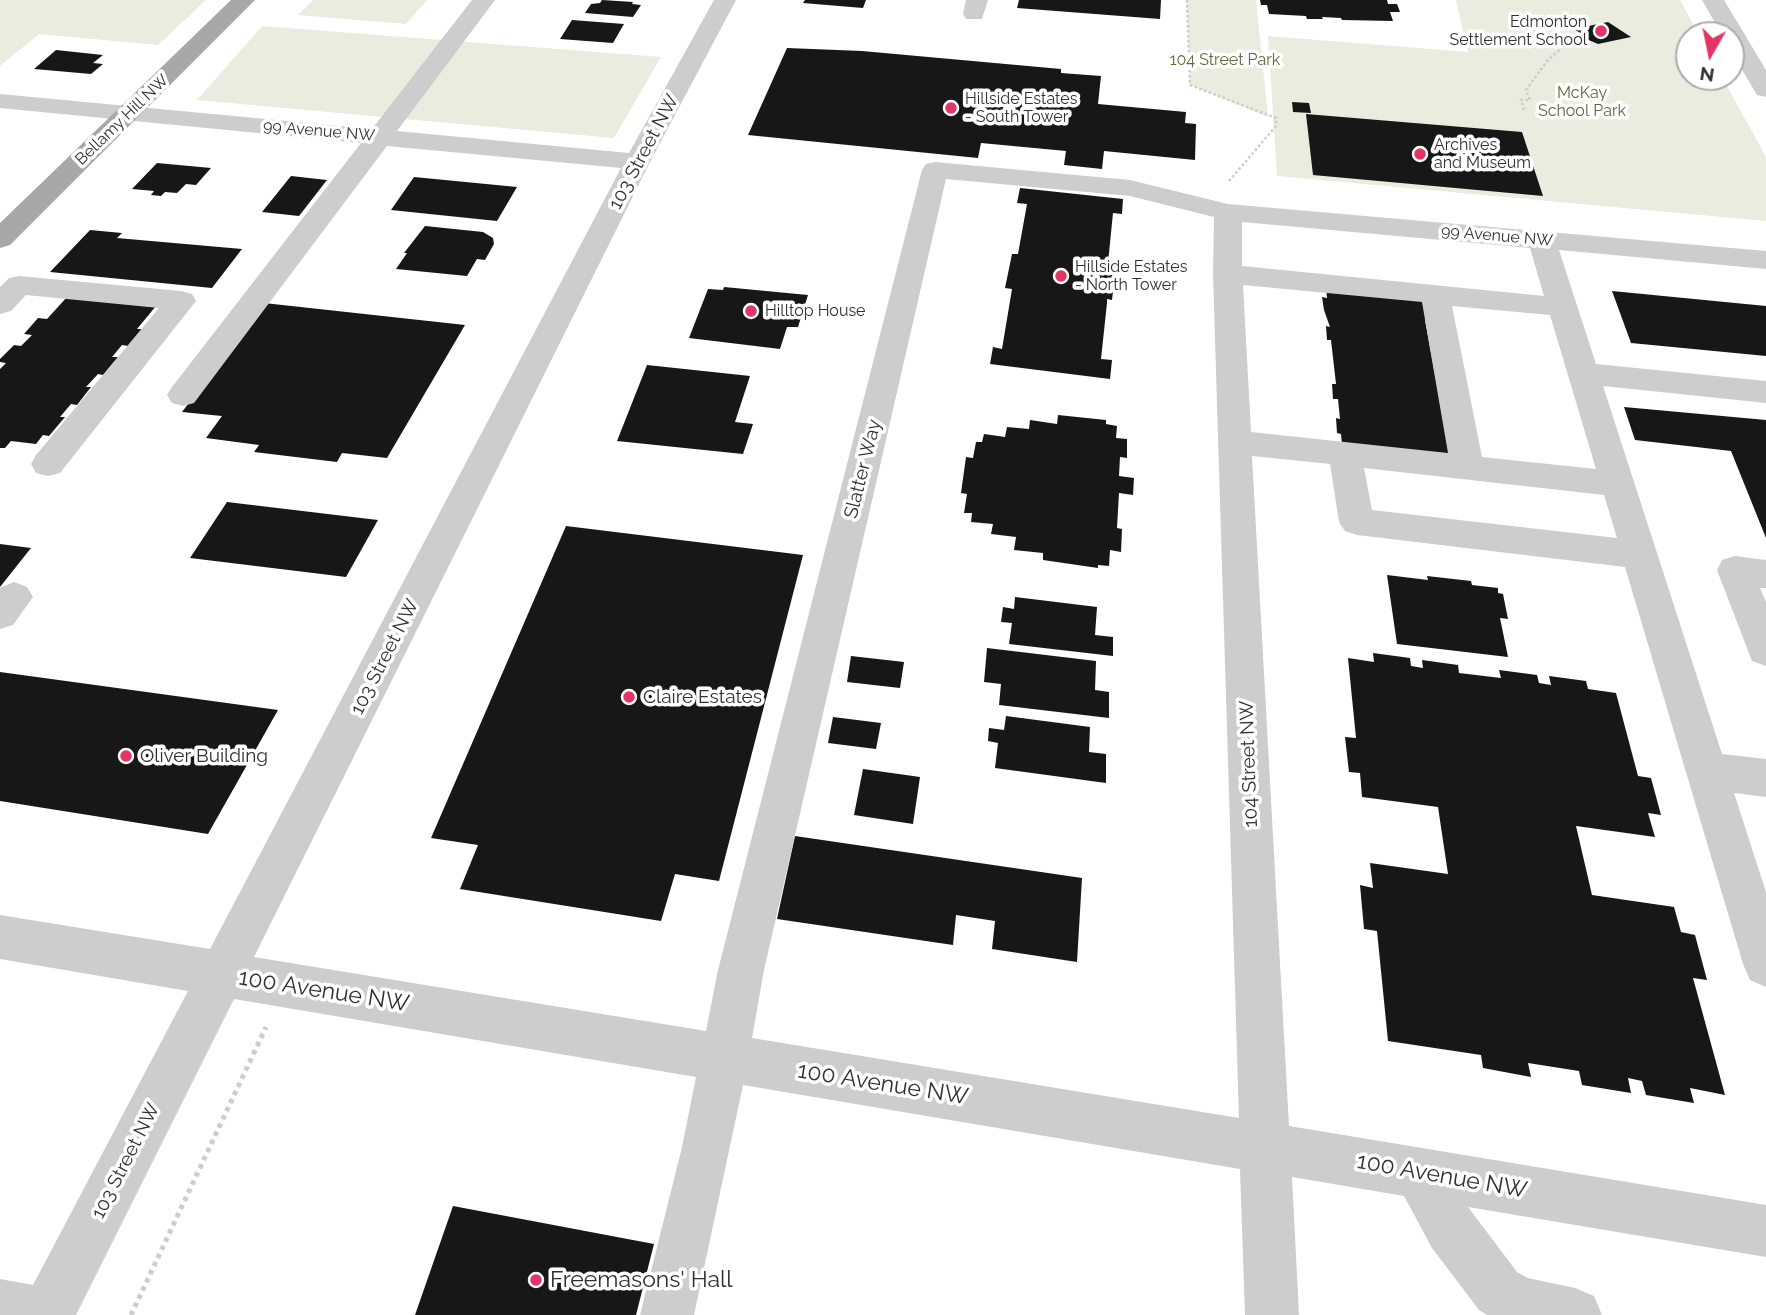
<!DOCTYPE html>
<style>
body{margin:0}
#map{position:relative;width:1766px;height:1315px;overflow:hidden;background:#fff;font-family:Raleway,sans-serif}
canvas{display:block}
.north{position:absolute;left:1675px;top:21px;width:70px;height:70px;box-sizing:border-box;background:#fff;border:2px solid #acacac;border-radius:50%;rotate:189deg;font-size:19px;font-weight:700;line-height:28px;text-align:center;color:#303030}
.north::after{content:'';display:block;margin:auto;width:24px;height:32px;background:#e43465;clip-path:polygon(50% 0,100% 100%,50% 72%,0 100%)}
</style>
<div id="map">
<canvas width="1766" height="1315"></canvas>
<div class="north">N</div>
</div>
<script>
const context = document.querySelector('canvas').getContext('2d');
context.lineJoin = 'round';
function fillPath(path, color) { context.fillStyle = color; context.fill(path, 'evenodd'); }
const toPath = rows => new Path2D(rows.map(r => 'M' + r).join(''));
function trace(path, color, width, dash) { context.strokeStyle = color; context.lineWidth = width; context.lineCap = dash ? 'butt' : 'round'; context.setLineDash(dash || []); context.stroke(path); }
function drawText(font, color, halo, rows, align = 'center') {
  context.font = font + ' Raleway,sans-serif'; context.lineWidth = 7; context.setLineDash([]); context.textBaseline = 'middle'; context.strokeStyle = halo; context.fillStyle = color; for (const [text, x, y, turn = 0] of rows) {
    context.save(); context.translate(x, y); context.rotate((+turn || 0) * Math.PI / 180); context.textAlign = isNaN(turn) ? turn : align; if (halo) context.strokeText(text, 0, 0); context.fillText(text, 0, 0); context.restore();
  }
}
const green = toPath([
 [0,0,206,0,158,45,39,34,0,66],
 [313,0,427,0,406,24,298,15],
 [1187,0,1256,0,1268,117,1190,85],
 [1456,0,1680,0,1699,35,1689,35,1689,77,1722,77,1766,157,1766,221,1277,176,1268,36,1468,52],
 [262,26,661,57,614,138,197,100]
]);
const building = toPath([
 [602,0,633,2,632,4,641,5,633,17,585,13,591,4,600,3],
 [805,0,866,0,863,8,803,3],
 [1019,0,1161,0,1160,19,1017,8],
 [1260,0,1387,0,1388,4,1397,4,1400,12,1390,12,1393,21,1342,20,1341,18,1322,17,1323,19,1307,19,1306,16,1269,14,1267,5,1261,5],
 [572,20,624,24,613,43,560,39],
 [1608,22,1631,37,1598,44,1577,35,1582,34,1574,29],
 [787,48,862,51,1061,69,1061,73,1101,76,1098,104,1186,112,1185,123,1196,124,1195,160,1104,151,1102,169,1064,165,1066,151,981,143,978,158,748,135],
 [56,50,103,55,93,63,103,64,91,74,34,69],
 [1292,102,1309,103,1311,113,1293,112],
 [1306,114,1522,132,1543,196,1313,175],
 [157,163,211,168,196,185,186,184,177,193,165,192,161,196,151,195,154,191,132,189],
 [291,176,327,180,299,216,262,212],
 [414,177,517,187,497,221,391,210],
 [1020,188,1123,199,1122,214,1113,213,1108,263,1116,265,1112,300,1107,299,1107,303,1101,359,1112,360,1110,379,990,364,993,347,1002,349,1012,289,1005,288,1012,254,1018,254,1027,204,1017,203],
 [425,226,483,232,493,238,494,244,485,260,477,259,467,276,396,269,407,253,404,253],
 [90,230,122,233,117,238,242,249,212,288,50,272],
 [724,287,808,295,798,327,787,327,780,349,689,338,708,289,723,290],
 [1326,288,1421,298,1431,321,1425,320,1450,457,1342,445,1341,434,1337,433,1336,418,1340,419,1338,399,1333,399,1332,384,1336,384,1331,340,1327,340,1326,326,1330,327,1324,310,1322,297,1327,298],
 [1612,291,1766,306,1766,356,1631,343],
 [67,297,156,306,137,329,142,329,128,346,122,345,112,357,118,357,103,375,98,374,86,387,91,387,77,405,71,404,60,417,65,417,49,436,43,435,36,444,11,441,5,448,0,448,0,369,6,363,0,362,0,359,14,345,21,346,32,335,24,334,38,318,47,319],
 [264,303,465,325,387,458,342,453,337,462,254,452,259,445,206,438,222,416,182,412],
 [647,365,750,376,735,422,753,424,743,454,617,441],
 [1624,407,1766,420,1766,538,1731,451,1635,440],
 [1058,415,1106,420,1106,424,1117,426,1116,438,1127,439,1127,458,1120,457,1119,476,1134,478,1133,495,1119,493,1117,528,1122,529,1121,552,1110,550,1109,566,1098,565,1098,568,1043,560,1043,553,1014,550,1016,537,991,534,993,524,971,522,972,513,964,513,967,494,961,493,966,457,973,458,976,442,982,442,984,434,1005,437,1007,427,1029,429,1030,420,1057,424],
 [227,502,378,520,346,577,190,558],
 [566,526,803,555,719,881,675,874,661,921,460,889,478,845,431,838],
 [0,544,31,548,0,587],
 [1387,575,1428,580,1427,576,1471,581,1472,585,1498,588,1498,593,1503,594,1508,619,1500,618,1508,657,1397,644],
 [1015,597,1097,607,1095,635,1113,637,1113,656,1009,644,1012,623,1001,622,1003,607,1014,609],
 [987,648,1096,661,1095,690,1109,692,1109,718,999,705,1001,684,984,682],
 [1373,653,1410,658,1411,666,1423,668,1422,660,1458,665,1459,673,1501,678,1499,670,1537,675,1539,683,1551,685,1549,676,1586,681,1588,689,1616,693,1638,776,1651,778,1661,815,1648,813,1655,837,1576,826,1592,895,1674,907,1681,932,1695,935,1707,980,1693,978,1725,1095,1690,1088,1694,1103,1646,1095,1642,1081,1628,1078,1631,1093,1582,1085,1579,1071,1528,1063,1531,1077,1483,1068,1481,1055,1388,1041,1377,931,1364,929,1360,885,1373,888,1370,863,1448,874,1438,807,1362,797,1360,773,1349,772,1345,737,1356,738,1348,658,1374,662],
 [851,656,904,662,900,688,847,682],
 [0,672,278,710,208,834,0,801],
 [1006,716,1090,727,1089,752,1106,754,1106,783,995,768,998,743,988,741,989,728,1004,730],
 [833,717,881,723,876,749,828,743],
 [863,769,920,777,913,824,854,815],
 [795,836,1082,878,1077,962,992,949,995,921,956,915,953,945,777,919],
 [453,1206,654,1244,636,1315,415,1315]
]);
const pathFar1 = toPath([
 [1187,0,1190,85,1276,118,1276,126,1229,181],
 [1524,110,1521,100,1530,100,1526,90,1548,60,1572,39,1578,38]
]);
const path = toPath([
 [131,1315,266,1027]
]);
const minor = toPath([
 [472,0,495,0,397,131,629,153,714,0,736,0,650,162,254,957,706,1031,718,970,922,170,926,164,935,162,1130,180,1228,204,1766,251,1766,269,1559,250,1596,364,1766,381,1766,403,1603,386,1722,754,1766,759,1766,797,1734,793,1766,892,1766,987,1750,980,1743,964,1625,567,1357,535,1345,531,1339,522,1330,464,1252,456,1289,1126,1766,1205,1766,1257,1468,1207,1517,1272,1528,1278,1575,1288,1594,1296,1602,1315,1487,1315,1479,1310,1432,1248,1404,1196,1292,1177,1299,1315,1245,1315,1240,1169,743,1085,694,1315,640,1315,682,1147,696,1077,234,999,76,1315,0,1315,0,1279,33,1285,188,991,0,959,0,915,210,949,621,168,387,146,194,403,183,406,172,403,167,395,172,387,361,143,0,108,0,94,372,129,472,0],
 [946,179,1130,196,1214,217,1213,274,1239,1118,752,1038,764,970,946,179],
 [1242,222,1530,248,1544,296,1242,266,1242,222],
 [1243,285,1422,302,1448,453,1251,432,1243,285],
 [1452,306,1550,315,1596,469,1482,457,1452,306],
 [1364,468,1604,495,1617,538,1372,510,1364,468],
 [966,0,988,0,982,19,966,19,963,14,966,0],
 [1702,0,1724,0,1766,70,1766,97,1757,95,1754,90,1731,51,1731,35,1722,35,1702,0],
 [19,276,181,291,192,294,196,301,60,473,48,476,36,473,31,464,36,455,159,308,26,295,11,311,0,314,0,287,9,278,19,276],
 [1735,556,1766,560,1766,588,1760,588,1766,602,1766,666,1752,661,1717,570,1722,560,1735,556],
 [14,582,27,587,33,597,13,625,0,629,0,588,14,582]
]);
const major = toPath([
 [231,0,255,0,10,245,0,248,0,223,231,0]
]);
const markers = [
 [1601,31,7,"#e43465"],
 [951,108,7,"#e43465"],
 [1420,154,7,"#e43465"],
 [1061,276,7,"#e43465"],
 [751,311,7,"#e43465"],
 [629,697,7,"#e43465"],
 [126,756,7,"#e43465"],
 [536,1280,7,"#e43465"]
];
const farPoinames = [
 ["Edmonton",1587,22,"right"],
 ["Settlement School",1587,40,"right"],
 ["Hillside Estates",965,99],
 ["- South Tower",965,117],
 ["Archives",1434,145],
 ["and Museum",1434,163],
 ["Hillside Estates",1075,267],
 ["- North Tower",1075,285],
 ["Hilltop House",765,311]
];
const farParknames = [
 ["104 Street Park",1225,60],
 ["McKay",1582,93],
 ["School Park",1582,111]
];
const farStreetnames = [
 ["Bellamy Hill NW",122,120,-44],
 ["99 Avenue NW",319,131,5],
 ["99 Avenue NW",1497,236,5]
];
const streetNames = [
 ["103 Street NW",644,152,-62],
 ["Slatter Way",863,469,-76],
 ["103 Street NW",385,657,-63],
 ["104 Street NW",1249,764,-92],
 ["103 Street NW",126,1161,-63]
];
const poiNames = [
 ["Claire Estates",643,697],
 ["Oliver Building",140,756]
];
const nearStreetnames = [
 ["100 Avenue NW",324,991,9],
 ["100 Avenue NW",883,1084,9],
 ["100 Avenue NW",1442,1176,10]
];
const nearPoinames = [
 ["Freemasons' Hall",550,1280]
];
fillPath(green, '#e9ecde');
fillPath(building, '#171717');
trace(pathFar1, '#cdcdcd', 2.5, [2.5, 2.5]);
trace(path, '#cdcdcd', 5, [4.5, 4.5]);
fillPath(minor, '#cdcdcd');
fillPath(major, '#a8a8a8');
for (const [x, y, r, color] of markers) { const dot = new Path2D(); dot.arc(x, y, r, 0, 2 * Math.PI); context.fillStyle = color; context.fill(dot); trace(dot, '#fff', 2.5); }
drawText('16px', '#303030', '#fff', farPoinames, 'left');
drawText('16px', '#5c6b3d', '#fff', farParknames);
drawText('16px', '#303030', '#fff', farStreetnames);
drawText('19px', '#303030', '#fff', streetNames);
drawText('19px', '#303030', '#fff', poiNames, 'left');
drawText('23px', '#303030', '#fff', nearStreetnames);
drawText('23px', '#303030', '#fff', nearPoinames, 'left');
</script>
